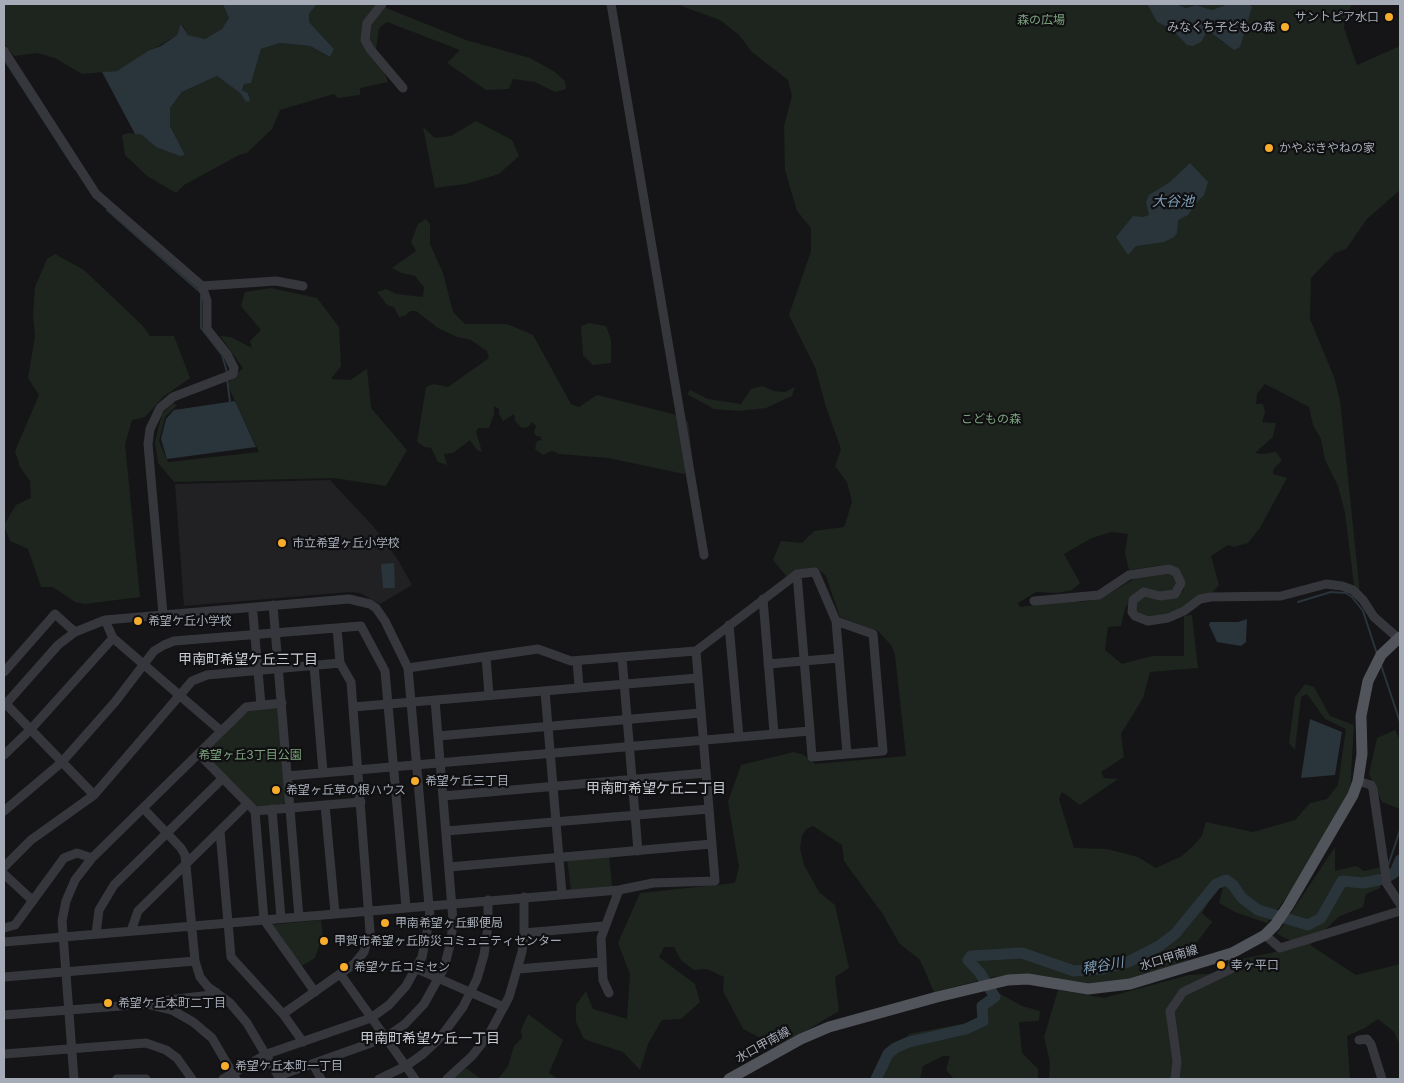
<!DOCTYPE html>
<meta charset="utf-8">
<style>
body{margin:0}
#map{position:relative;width:1404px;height:1083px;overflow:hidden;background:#151517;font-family:Inter,sans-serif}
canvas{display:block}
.frame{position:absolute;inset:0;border:5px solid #a6acb7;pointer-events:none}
</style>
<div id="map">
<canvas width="1404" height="1083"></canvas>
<div class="frame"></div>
</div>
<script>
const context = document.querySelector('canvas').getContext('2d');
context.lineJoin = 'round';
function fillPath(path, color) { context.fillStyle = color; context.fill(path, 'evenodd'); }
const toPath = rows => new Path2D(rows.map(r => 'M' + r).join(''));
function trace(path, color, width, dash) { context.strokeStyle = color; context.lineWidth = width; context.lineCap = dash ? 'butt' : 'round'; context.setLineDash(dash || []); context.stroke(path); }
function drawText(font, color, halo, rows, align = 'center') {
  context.font = font + ' Inter,"Noto Sans JP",sans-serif'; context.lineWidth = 4.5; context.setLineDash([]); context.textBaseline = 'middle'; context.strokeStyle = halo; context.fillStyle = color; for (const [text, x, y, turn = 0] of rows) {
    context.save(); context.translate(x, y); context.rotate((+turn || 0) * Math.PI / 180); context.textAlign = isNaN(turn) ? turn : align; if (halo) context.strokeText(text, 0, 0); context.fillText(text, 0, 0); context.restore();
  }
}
const built = toPath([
 [330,480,373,526,398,560,412,585,380,604,360,593,349,592,184,606,175,484]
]);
const green = toPath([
 [4,4,235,4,224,4,229,18,223,29,205,39,188,35,182,24,177,35,117,71,82,74,55,58,37,53,14,56,4,44],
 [317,4,386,4,386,8,466,40,530,58,555,72,565,81,566,89,555,92,535,82,513,79,509,89,486,90,447,63,460,50,387,22,379,28,376,49,388,82,360,88,360,95,338,98,334,94,280,110,272,129,247,153,239,155,184,185,176,193,147,176,125,155,122,135,129,133,142,135,156,147,185,155,170,126,170,108,182,92,217,76,240,93,246,102,249,101,248,93,242,90,244,84,251,82,261,49,280,43,310,46,329,57,334,49,309,22,309,14],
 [676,4,1147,4,1157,22,1171,29,1187,45,1203,39,1206,34,1210,32,1224,43,1251,7,1249,4,1352,4,1345,19,1344,28,1357,65,1400,46,1400,190,1367,219,1346,249,1335,253,1311,278,1310,319,1334,377,1340,400,1360,594,1354,585,1345,513,1338,486,1325,460,1321,439,1313,425,1309,407,1265,384,1257,394,1256,404,1263,404,1265,412,1262,422,1276,423,1273,437,1255,453,1262,454,1276,452,1282,460,1273,470,1273,474,1287,478,1260,528,1248,543,1234,547,1228,545,1211,556,1219,585,1211,594,1177,612,1142,619,1134,608,1135,602,1146,595,1172,598,1183,591,1184,582,1181,572,1170,564,1129,570,1125,553,1128,534,1111,532,1092,538,1064,554,1080,583,1072,590,1057,593,1036,592,1018,603,1020,607,1071,600,1081,602,1100,599,1139,576,1173,572,1178,578,1177,588,1169,594,1132,596,1125,609,1121,626,1108,627,1105,650,1122,664,1152,656,1184,656,1184,616,1192,615,1198,668,1150,672,1143,698,1121,734,1124,757,1101,772,1104,778,1118,779,1080,805,1062,792,1059,799,1074,848,1107,849,1138,857,1156,868,1182,856,1193,846,1202,836,1206,822,1253,832,1295,820,1310,803,1327,799,1338,785,1346,729,1325,719,1307,694,1301,697,1295,750,1289,743,1295,697,1305,684,1314,687,1330,716,1354,725,1350,791,1305,873,1267,923,1235,912,1219,903,1223,888,1217,888,1202,913,1212,922,1197,942,1183,954,1190,963,1127,981,1099,985,1023,975,993,977,934,992,920,960,899,943,882,913,844,861,842,845,813,826,806,829,802,836,800,848,804,865,819,892,835,905,849,968,835,977,839,1011,792,1039,776,1046,743,1029,723,991,724,977,707,969,694,970,681,960,674,947,664,947,659,957,695,984,700,1002,681,1019,662,1020,648,1044,640,1070,623,1052,584,1039,576,1022,576,1005,586,991,593,1009,627,1019,630,974,618,943,640,893,735,883,739,867,728,802,741,765,794,752,804,755,815,764,906,756,895,655,891,645,878,631,840,617,826,576,817,568,796,570,787,577,773,560,781,541,802,543,814,531,844,527,852,502,847,482,835,466,841,449,826,407,815,367,789,315,811,251,811,228,797,211,785,170,784,126,792,96,788,80,752,52,739,35,720,20],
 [1176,4,1231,4,1212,10,1196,5,1186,8],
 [476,121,512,140,519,156,499,174,466,184,435,188,423,127,435,138,451,136],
 [426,219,430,224,430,244,443,273,453,312,465,324,507,324,533,335,571,404,579,407,597,395,673,414,688,422,693,463,684,474,608,458,559,454,552,451,543,455,535,449,537,441,542,440,540,436,536,436,534,432,536,426,532,422,528,427,522,428,515,421,514,414,503,421,499,414,499,409,494,406,494,414,489,428,478,428,476,432,482,452,477,450,470,440,453,453,444,454,447,465,438,462,431,448,425,447,417,442,426,387,434,384,448,387,489,358,487,351,471,340,457,337,438,328,416,311,410,311,406,315,399,317,394,307,387,305,377,292,386,289,397,294,423,297,424,287,415,276,401,273,392,268,416,251,411,242,418,224],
 [55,254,84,270,142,325,150,336,174,336,190,378,163,397,145,417,132,420,125,444,140,597,85,604,75,602,53,587,41,587,28,549,10,541,4,525,16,505,31,498,30,481,20,467,15,451,39,395,28,378,35,336,33,314,35,287,47,259],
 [271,288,317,298,339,327,341,366,331,379,350,380,367,369,371,408,407,450,386,486,334,478,174,482,158,463,155,442,162,414,173,403,177,405,165,417,159,441,168,462,259,452,227,384,243,368,220,336,231,337,252,348,250,341,261,330,241,306,245,292],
 [589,323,606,326,611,340,611,363,593,365,583,355,581,326],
 [762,386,774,391,785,392,795,387,792,396,766,408,739,411,714,409,687,394,690,390,708,399,741,404,751,389],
 [275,707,279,710,286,801,283,805,259,807,253,805,205,757,205,751,245,712],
 [1395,730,1400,740,1400,809,1382,802,1369,774,1377,738],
 [1335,847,1335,871,1356,866,1364,871,1381,867,1380,888,1366,894,1363,907,1338,917,1310,945,1356,975,1400,964,1400,1046,1394,1032,1378,1019,1365,1028,1347,1036,1350,1079,1049,1079,1050,1062,1044,1037,1058,990,1104,998,1189,975,1237,972,1241,959,1271,953,1298,944,1277,934],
 [609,856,612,886,571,890,567,859],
 [321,920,323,936,315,958,300,967,269,925],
 [987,991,995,991,1022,1006,1040,1011,1039,1021,1019,1022,1022,1053,1038,1069,1038,1079,954,1079,946,1070,950,1056,943,1056,923,1066,920,1079,875,1079,909,1034,987,1019],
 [528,1014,563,1040,549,1073,558,1079,498,1079,508,1066,514,1046,522,1038,521,1030],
 [466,1068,481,1079,453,1079]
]);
const water = toPath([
 [223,4,317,4,309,14,309,22,334,49,330,57,310,46,280,43,261,49,251,83,244,84,242,90,248,93,250,101,246,102,240,93,217,76,182,92,170,108,170,126,185,155,180,156,156,147,142,135,135,134,102,72,117,71,148,51,161,46,177,35,181,24,188,35,205,39,222,29,229,18],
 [1147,4,1176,4,1186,8,1196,5,1212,10,1228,4,1249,4,1252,7,1240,47,1234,50,1210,32,1206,34,1201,42,1193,46,1187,45,1171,29,1157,22],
 [1190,163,1208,182,1204,195,1196,203,1188,215,1178,220,1177,233,1174,237,1164,242,1136,246,1128,255,1116,237,1133,216,1143,217,1149,215,1146,202,1149,195,1170,182],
 [235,401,256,447,167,459,161,439,166,419,174,410],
 [394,563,395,588,383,588,381,564],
 [1247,619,1246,642,1241,646,1217,642,1209,625,1210,622,1238,622],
 [1310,719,1342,732,1335,775,1301,778]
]);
const stream = toPath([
 [4,59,75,169],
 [107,210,199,291],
 [201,297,201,328,222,355,227,372],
 [227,379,230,402],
 [1298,602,1331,592,1346,593,1352,597,1363,611,1377,654],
 [1381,665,1400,722],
 [1388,866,1400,830],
 [1389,870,1391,875]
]);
const river = toPath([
 [876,1079,888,1054,895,1048,909,1042,966,1029,983,1021,982,1006,995,997,980,973,968,960,971,956,1022,953,1074,971,1103,969,1128,962,1159,946,1175,934,1216,884,1226,880,1233,885,1242,898,1258,910,1308,925,1321,918,1342,881,1363,883,1384,879,1395,872,1400,860]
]);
const minor = toPath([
 [382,4,367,23,365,40,370,49,403,88],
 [611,4,704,555],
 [4,51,96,194,202,286,207,301,207,329,227,354,234,368,233,374,173,397,160,408,150,429,148,444,163,614],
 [202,286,276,281,303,286],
 [797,574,810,731],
 [763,599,774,733],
 [1034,601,1099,595,1129,575,1169,569,1176,572,1181,583,1175,594,1160,596,1144,592,1133,600,1132,612,1135,616,1148,621,1168,618,1184,611,1200,599,1211,597,1281,596,1326,584,1342,586,1353,590,1363,600,1374,617,1398,638],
 [273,605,299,917],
 [253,614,261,705],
 [105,620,113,638,221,731],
 [836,621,847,754],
 [729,625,739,737],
 [486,657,489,695],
 [622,657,638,851],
 [577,661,579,687],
 [768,664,839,658],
 [314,665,323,772],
 [4,672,55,614,75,632],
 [545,691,562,894],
 [4,702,94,795],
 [4,706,58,645,75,632,105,620,349,599,370,604,376,608,385,621,408,668,430,917,422,957,406,986,389,1005,371,1018,267,1054,223,1079],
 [353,707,698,678],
 [438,736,701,713],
 [199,754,255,811,361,802],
 [4,755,31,729,113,638],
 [287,776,810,731,812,757,883,751,873,634,836,621,815,572,797,574,696,651,571,661,538,649,408,668],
 [1358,781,1371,785,1373,789,1387,884,1400,904],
 [443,796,706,773],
 [325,805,335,913],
 [143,808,181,848,185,855,195,961,200,977,208,987,230,1003,247,1023,280,1079],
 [272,809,281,918],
 [4,811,62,762,115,702,154,651,164,645,174,641,361,626,385,671,406,907],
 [255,811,264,920,315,992],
 [220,831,231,957,283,1014,303,1042],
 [446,831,709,809],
 [4,867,31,840,94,795,192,681,207,675,340,663],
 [449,867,712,844],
 [4,874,33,901],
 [4,928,15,925,64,858,77,853,92,858],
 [131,931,138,911,247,804],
 [524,933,604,926],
 [96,934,99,910,114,885,223,778],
 [1265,935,1280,948,1400,911],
 [4,942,619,890,653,883,715,881,696,651],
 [417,969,504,1007],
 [518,969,602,962],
 [341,975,415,1079],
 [4,977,195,961],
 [609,993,603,980,601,938,619,890],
 [164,1008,168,1000,211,995,216,992],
 [283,1014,354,964,364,952,370,932,351,682,340,663,337,628],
 [4,1015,147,1004,172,1010,193,1022,212,1038,236,1079],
 [1359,1040,1367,1039,1371,1044,1382,1079],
 [4,1054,146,1043,166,1050,177,1058,192,1079],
 [313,1064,321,1079],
 [278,1076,385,1038,405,1024,424,1004,444,968,451,941,453,920,435,700],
 [74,1079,62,921,66,901,75,880,92,858,246,707,282,703],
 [117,1079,146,1079],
 [379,1079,406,1066,423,1054,440,1038,463,1007,477,979,484,955,488,926,488,900],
 [447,1079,472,1056,488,1036,509,997,522,952,524,933,524,897],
 [1175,1079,1177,1061,1170,1011,1183,992,1231,969,1233,964,1232,953]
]);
const major = toPath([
 [729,1079,801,1039,829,1027,937,997,1008,980,1028,979,1088,989,1130,984,1232,953,1265,935,1275,925,1288,906,1353,795,1358,781,1362,754,1361,716,1368,681,1381,655,1400,637]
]);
const markers = [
 [1389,17,5,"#f8ac2b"],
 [1285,27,5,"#f8ac2b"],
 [1269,148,5,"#f8ac2b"],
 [282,543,5,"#f8ac2b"],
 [138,621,5,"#f8ac2b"],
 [415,781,5,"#f8ac2b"],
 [276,790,5,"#f8ac2b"],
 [385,923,5,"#f8ac2b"],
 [324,941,5,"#f8ac2b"],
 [1221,965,5,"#f8ac2b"],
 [344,967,5,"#f8ac2b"],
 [108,1003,5,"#f8ac2b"],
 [225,1066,5,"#f8ac2b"]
];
const poiNames = [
 ["サントピア水口",1379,17,"right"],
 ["みなくち子どもの森",1275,27,"right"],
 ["かやぶきやねの家",1279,148],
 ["市立希望ヶ丘小学校",292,543],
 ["希望ケ丘小学校",148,621],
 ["希望ケ丘三丁目",425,781],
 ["希望ヶ丘草の根ハウス",286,790],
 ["甲南希望ヶ丘郵便局",395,923],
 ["甲賀市希望ヶ丘防災コミュニティセンター",334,941],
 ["幸ヶ平口",1231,965],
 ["希望ケ丘コミセン",354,967],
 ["希望ケ丘本町二丁目",118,1003],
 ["希望ケ丘本町一丁目",235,1066]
];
const parkNames = [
 ["森の広場",1041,20],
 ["こどもの森",991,419],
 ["希望ヶ丘3丁目公園",250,755]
];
const streetNames = [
 ["水口甲南線",1169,958,-17],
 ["水口甲南線",763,1045,-29]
];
const waterNames = [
 ["大谷池",1173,202],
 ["稗谷川",1103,966,-10]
];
const neighbourhoodNames = [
 ["甲南町希望ケ丘三丁目",248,660],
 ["甲南町希望ケ丘二丁目",656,789],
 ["甲南町希望ケ丘一丁目",430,1039]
];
fillPath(built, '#212124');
fillPath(green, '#1d251e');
fillPath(water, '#2a343b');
trace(stream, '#2a343b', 2);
trace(river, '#2a343b', 11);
trace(minor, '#36373c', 9);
trace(major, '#52545b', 11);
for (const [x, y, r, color] of markers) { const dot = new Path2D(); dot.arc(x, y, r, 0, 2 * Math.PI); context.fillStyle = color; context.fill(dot); trace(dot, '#101012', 2); }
drawText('12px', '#a6acb7', '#101012', poiNames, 'left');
drawText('12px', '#7ca37d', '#101012', parkNames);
drawText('12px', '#a6acb7', '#101012', streetNames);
drawText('italic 14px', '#7c9cb4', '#101012', waterNames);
drawText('14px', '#c7cbd3', '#101012', neighbourhoodNames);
</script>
